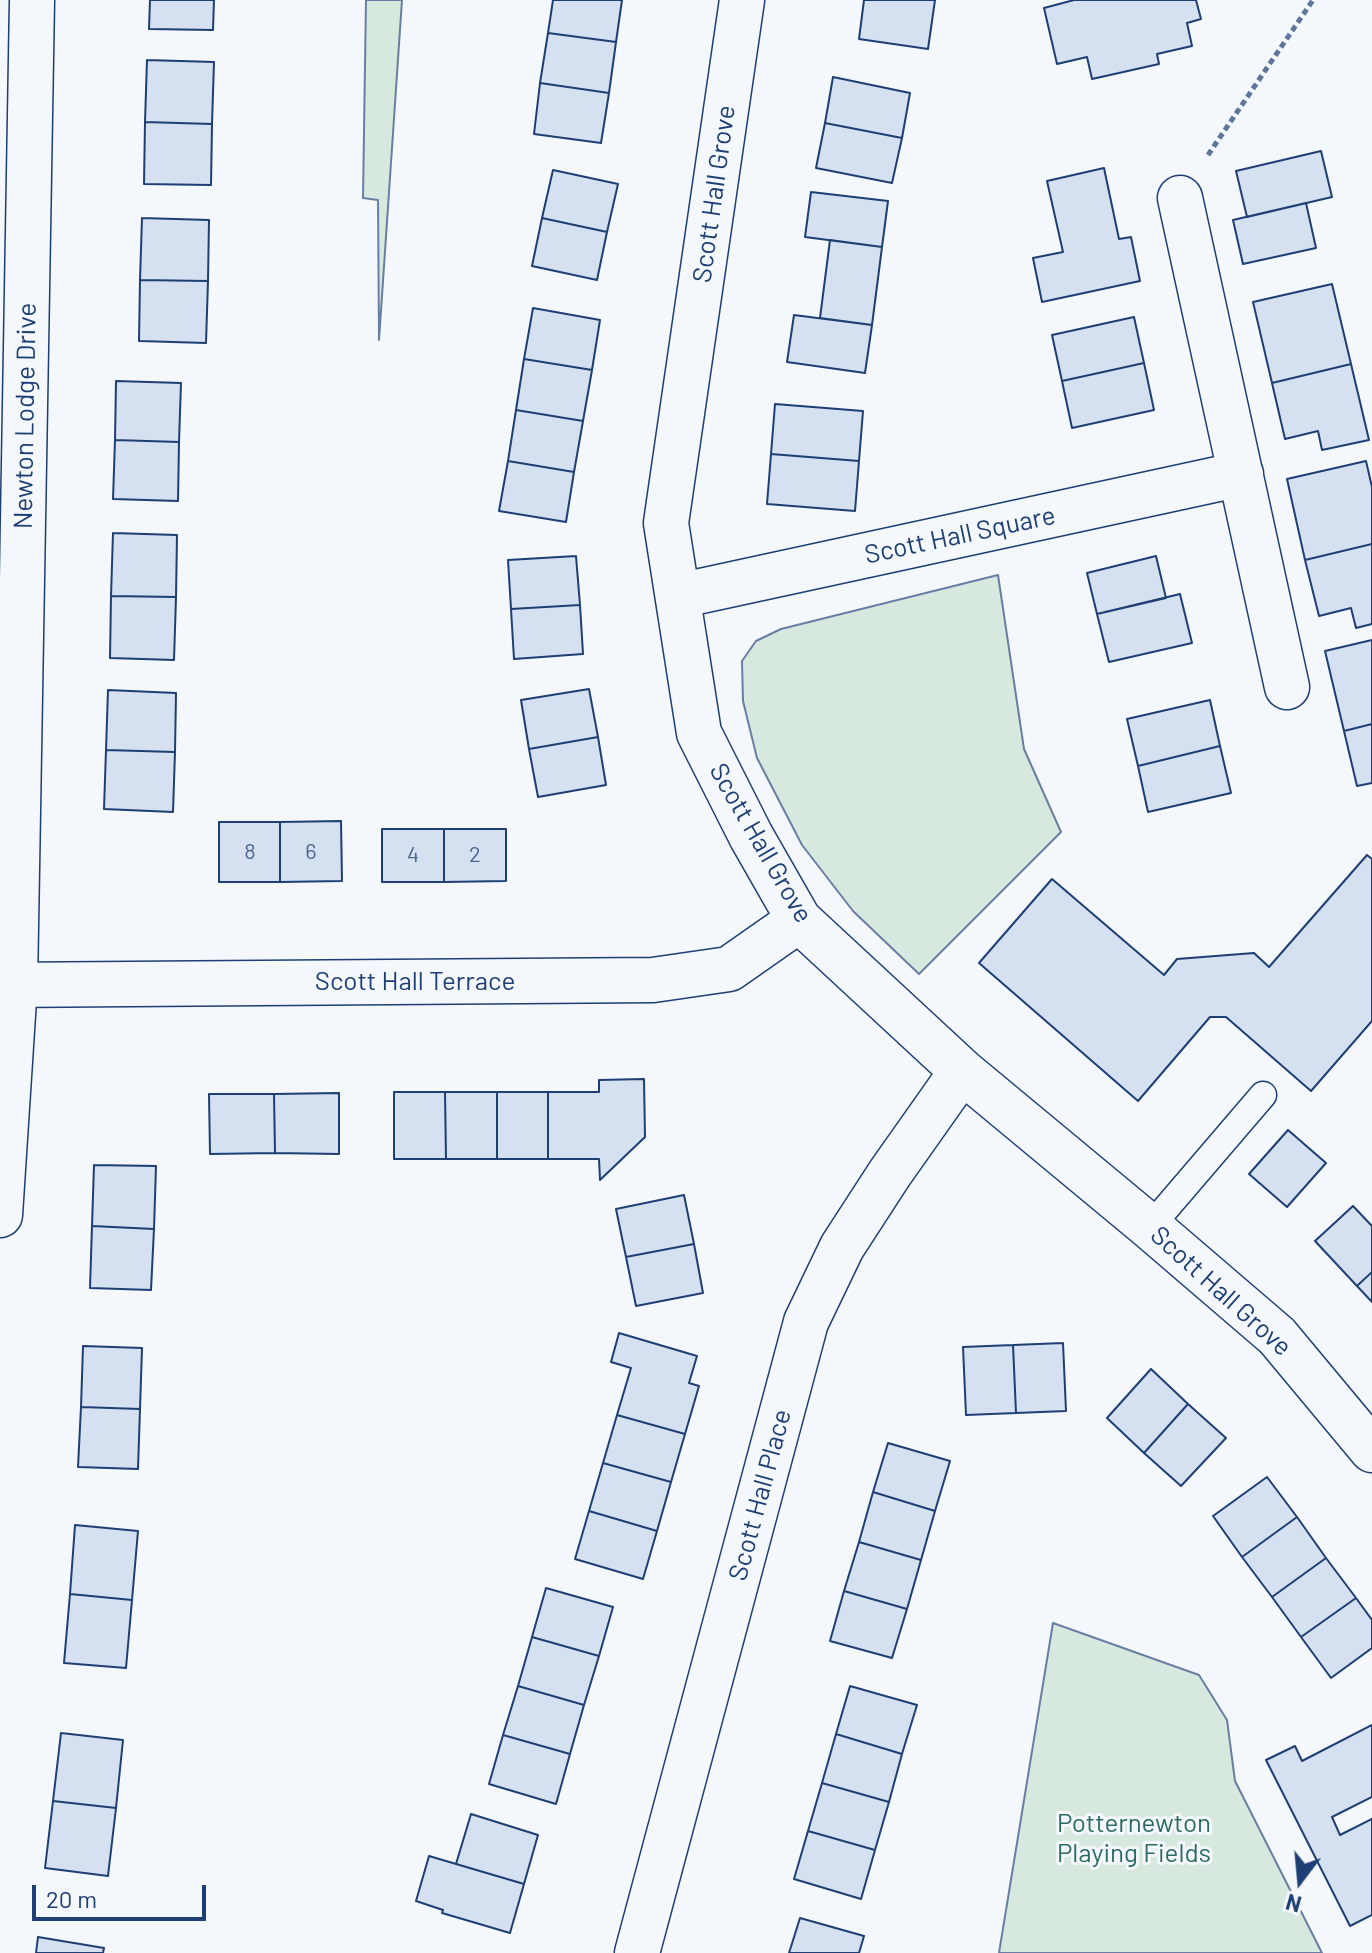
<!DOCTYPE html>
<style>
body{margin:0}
#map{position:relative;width:1372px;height:1953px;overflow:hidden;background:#f4f7fb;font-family:Barlow,sans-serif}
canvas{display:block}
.north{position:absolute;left:1260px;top:1841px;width:80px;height:80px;-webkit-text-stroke:6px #f4f7fb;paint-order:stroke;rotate:196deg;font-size:22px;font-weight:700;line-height:32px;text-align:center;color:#1d3f73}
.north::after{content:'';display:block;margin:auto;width:28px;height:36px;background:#1d3f73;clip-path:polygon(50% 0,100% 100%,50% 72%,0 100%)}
.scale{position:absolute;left:32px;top:1885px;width:174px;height:36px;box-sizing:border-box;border:4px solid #1d3f73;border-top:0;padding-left:10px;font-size:24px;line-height:28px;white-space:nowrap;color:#1d3f73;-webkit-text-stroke:6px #f4f7fb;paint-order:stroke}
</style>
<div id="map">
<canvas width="1372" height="1953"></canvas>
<div class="north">N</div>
<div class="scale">20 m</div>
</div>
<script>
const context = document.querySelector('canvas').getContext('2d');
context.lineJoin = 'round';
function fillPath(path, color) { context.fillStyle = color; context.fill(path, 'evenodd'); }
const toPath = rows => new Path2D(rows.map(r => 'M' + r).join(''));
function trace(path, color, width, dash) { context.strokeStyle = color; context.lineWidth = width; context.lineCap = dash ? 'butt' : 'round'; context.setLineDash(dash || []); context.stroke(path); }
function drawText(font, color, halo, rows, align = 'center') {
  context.font = font + ' Barlow,sans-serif'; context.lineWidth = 6; context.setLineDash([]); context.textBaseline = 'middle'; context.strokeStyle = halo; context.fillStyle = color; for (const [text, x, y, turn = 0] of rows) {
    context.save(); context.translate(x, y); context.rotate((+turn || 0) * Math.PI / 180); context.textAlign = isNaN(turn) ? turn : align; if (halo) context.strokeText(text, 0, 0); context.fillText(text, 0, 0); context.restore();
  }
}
const green = toPath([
 [366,0,402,0,379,340,378,200,363,198,366,0],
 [998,575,1024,749,1061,832,919,974,853,911,802,845,757,758,743,701,742,661,756,641,781,629,998,575],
 [1053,1623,1199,1675,1227,1720,1235,1781,1322,1953,999,1953,1053,1623]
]);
const building = toPath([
 [150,0,214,0,213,30,149,29,150,0],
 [553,0,622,0,616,42,548,33,553,0],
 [864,0,935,0,928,49,859,39,864,0],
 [1196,0,1201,19,1187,23,1192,46,1157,54,1159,64,1092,79,1087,57,1057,64,1044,8,1074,0,1196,0],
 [548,33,616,42,609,93,540,83,548,33],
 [147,60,214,62,212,124,145,122,147,60],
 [833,77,910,93,902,138,825,123,833,77],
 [540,83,609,93,601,143,534,134,540,83],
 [145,122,212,124,211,185,144,184,145,122],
 [825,123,902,138,892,183,816,168,825,123],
 [1321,151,1332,197,1247,217,1236,171,1321,151],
 [1104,168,1119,239,1131,237,1140,281,1042,302,1033,258,1063,252,1047,181,1104,168],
 [553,170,618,184,607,232,542,218,553,170],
 [811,192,888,201,882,247,805,237,811,192],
 [1306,203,1316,248,1243,264,1233,220,1306,203],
 [142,218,209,220,208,281,140,280,142,218],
 [542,218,607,232,597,280,532,266,542,218],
 [830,240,882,247,872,325,820,318,830,240],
 [140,280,208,281,206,343,139,341,140,280],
 [1332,284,1351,364,1272,383,1253,302,1332,284],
 [533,308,600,320,592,370,524,359,533,308],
 [794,315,872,325,865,373,787,362,794,315],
 [1134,317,1144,363,1062,381,1052,335,1134,317],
 [524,359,592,370,583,421,516,410,524,359],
 [1144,363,1154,410,1072,428,1062,381,1144,363],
 [1351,364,1369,440,1322,450,1318,431,1285,439,1272,383,1351,364],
 [116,381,181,383,179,442,115,440,116,381],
 [775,404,863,411,859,461,771,454,775,404],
 [516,410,583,421,574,472,508,461,516,410],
 [115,440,179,442,178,501,113,499,115,440],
 [771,454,859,461,855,511,767,504,771,454],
 [508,461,574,472,566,522,499,511,508,461],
 [1366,461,1372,487,1372,544,1305,560,1287,479,1366,461],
 [113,533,177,535,176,597,111,596,113,533],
 [1372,544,1372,624,1356,628,1351,608,1319,616,1305,560,1372,544],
 [576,556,580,605,511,609,508,560,576,556],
 [1156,556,1166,598,1097,614,1087,573,1156,556],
 [1180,594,1192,643,1109,662,1097,614,1180,594],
 [111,596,176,597,174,660,110,658,111,596],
 [580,605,583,654,514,659,511,609,580,605],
 [1372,640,1372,724,1344,731,1325,651,1372,640],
 [589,689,598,737,529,749,521,700,589,689],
 [108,690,176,693,175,752,106,750,108,690],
 [1210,700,1220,746,1138,766,1127,719,1210,700],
 [1372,724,1372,783,1357,786,1344,731,1372,724],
 [598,737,606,785,538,797,529,749,598,737],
 [1220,746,1231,793,1148,812,1138,766,1220,746],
 [106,750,175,752,173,812,104,809,106,750],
 [341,821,342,881,280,882,280,822,341,821],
 [219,822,280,822,280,882,219,882,219,822],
 [382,829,444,829,444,882,382,882,382,829],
 [444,829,506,829,506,881,444,882,444,829],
 [1367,855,1372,859,1372,1021,1311,1091,1226,1017,1210,1017,1138,1101,979,963,1052,879,1164,975,1177,959,1254,953,1269,967,1367,855],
 [644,1079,645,1137,600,1180,599,1159,548,1159,548,1092,599,1092,599,1080,644,1079],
 [394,1092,445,1092,446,1159,394,1159,394,1092],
 [445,1092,497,1092,497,1159,446,1159,445,1092],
 [497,1092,548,1092,548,1159,497,1159,497,1092],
 [339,1093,339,1154,275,1153,274,1094,339,1093],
 [209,1094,274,1094,275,1153,210,1154,209,1094],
 [1288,1130,1326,1163,1287,1207,1249,1174,1288,1130],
 [94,1165,156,1166,154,1229,92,1226,94,1165],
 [684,1195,694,1244,626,1257,616,1209,684,1195],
 [1353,1206,1372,1226,1372,1272,1357,1286,1315,1241,1353,1206],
 [92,1226,154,1229,151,1290,90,1288,92,1226],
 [694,1244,703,1293,636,1306,626,1257,694,1244],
 [1372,1272,1372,1302,1357,1286,1372,1272],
 [619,1333,697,1356,689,1383,699,1386,685,1434,617,1415,631,1368,611,1362,619,1333],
 [1063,1343,1066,1411,1016,1413,1013,1345,1063,1343],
 [1013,1345,1016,1413,966,1415,963,1347,1013,1345],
 [83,1346,142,1348,140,1409,81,1407,83,1346],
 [1151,1369,1188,1404,1144,1453,1107,1418,1151,1369],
 [1188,1404,1226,1438,1181,1486,1144,1453,1188,1404],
 [81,1407,140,1409,138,1469,78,1467,81,1407],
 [617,1415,685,1434,671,1482,603,1463,617,1415],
 [888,1443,950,1461,935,1511,873,1492,888,1443],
 [603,1463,671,1482,657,1531,589,1511,603,1463],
 [1267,1477,1297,1517,1242,1557,1213,1516,1267,1477],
 [873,1492,935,1511,921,1560,859,1542,873,1492],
 [589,1511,657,1531,643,1579,575,1559,589,1511],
 [1297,1517,1326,1558,1272,1597,1242,1557,1297,1517],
 [75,1525,138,1531,132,1600,70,1594,75,1525],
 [859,1542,921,1560,907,1609,844,1591,859,1542],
 [1326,1558,1356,1598,1301,1637,1272,1597,1326,1558],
 [546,1588,613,1607,599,1656,532,1637,546,1588],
 [844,1591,907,1609,892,1658,830,1641,844,1591],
 [70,1594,132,1600,126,1668,64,1663,70,1594],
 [1356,1598,1372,1620,1372,1648,1331,1678,1301,1637,1356,1598],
 [532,1637,599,1656,584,1705,518,1686,532,1637],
 [518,1686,584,1705,570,1754,503,1735,518,1686],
 [850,1686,917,1705,902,1754,836,1734,850,1686],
 [1372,1725,1372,1797,1332,1817,1340,1835,1372,1819,1372,1915,1350,1926,1266,1760,1295,1746,1302,1761,1372,1725],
 [61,1733,123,1740,116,1808,53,1801,61,1733],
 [836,1734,902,1754,889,1802,822,1783,836,1734],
 [503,1735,570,1754,556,1804,489,1784,503,1735],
 [822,1783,889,1802,875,1850,808,1831,822,1783],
 [53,1801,116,1808,108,1876,45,1868,53,1801],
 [471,1814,538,1835,524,1884,456,1864,471,1814],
 [808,1831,875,1850,861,1899,794,1879,808,1831],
 [429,1856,524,1884,510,1933,442,1913,443,1910,416,1901,429,1856],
 [800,1918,864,1936,859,1953,789,1953,800,1918],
 [38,1937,104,1948,103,1953,36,1953,38,1937]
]);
const path = toPath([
 [1208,155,1313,0]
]);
const service = toPath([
 [1150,1227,1263,1095]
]);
const minor = toPath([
 [742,0,666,523,699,733,751,836,799,920,962,1071,1150,1227,1277,1336,1372,1450],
 [1180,198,1287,687],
 [678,596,1241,474],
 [0,985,653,980,729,969,799,920],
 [0,1215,15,984,32,0],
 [637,1953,806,1322,842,1247,890,1173,962,1071]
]);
const numberNames = [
 ["8",250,852],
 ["6",311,852],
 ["4",413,855],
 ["2",475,855]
];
const streetNames = [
 ["Scott Hall Grove",714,194,-82],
 ["Newton Lodge Drive",25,416,-89],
 ["Scott Hall Square",960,535,-12],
 ["Scott Hall Grove",761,843,60],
 ["Scott Hall Terrace",415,981],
 ["Scott Hall Grove",1221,1291,42],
 ["Scott Hall Place",760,1495,-75]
];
const parkNames = [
 ["Potternewton",1134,1823],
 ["Playing Fields",1134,1853]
];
fillPath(green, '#d7e8df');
trace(green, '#687fa3', 2);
fillPath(building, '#d5e0f0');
trace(building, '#1d3f73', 2);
trace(service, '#1d3f73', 29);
trace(minor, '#1d3f73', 47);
trace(path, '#5e769c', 5, [6, 4]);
trace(service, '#f4f7fb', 26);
trace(minor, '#f4f7fb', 44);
drawText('22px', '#4b6792', null, numberNames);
drawText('26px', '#1d3f73', '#f4f7fb', streetNames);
drawText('26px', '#2c6c60', '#f4f7fb', parkNames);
</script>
